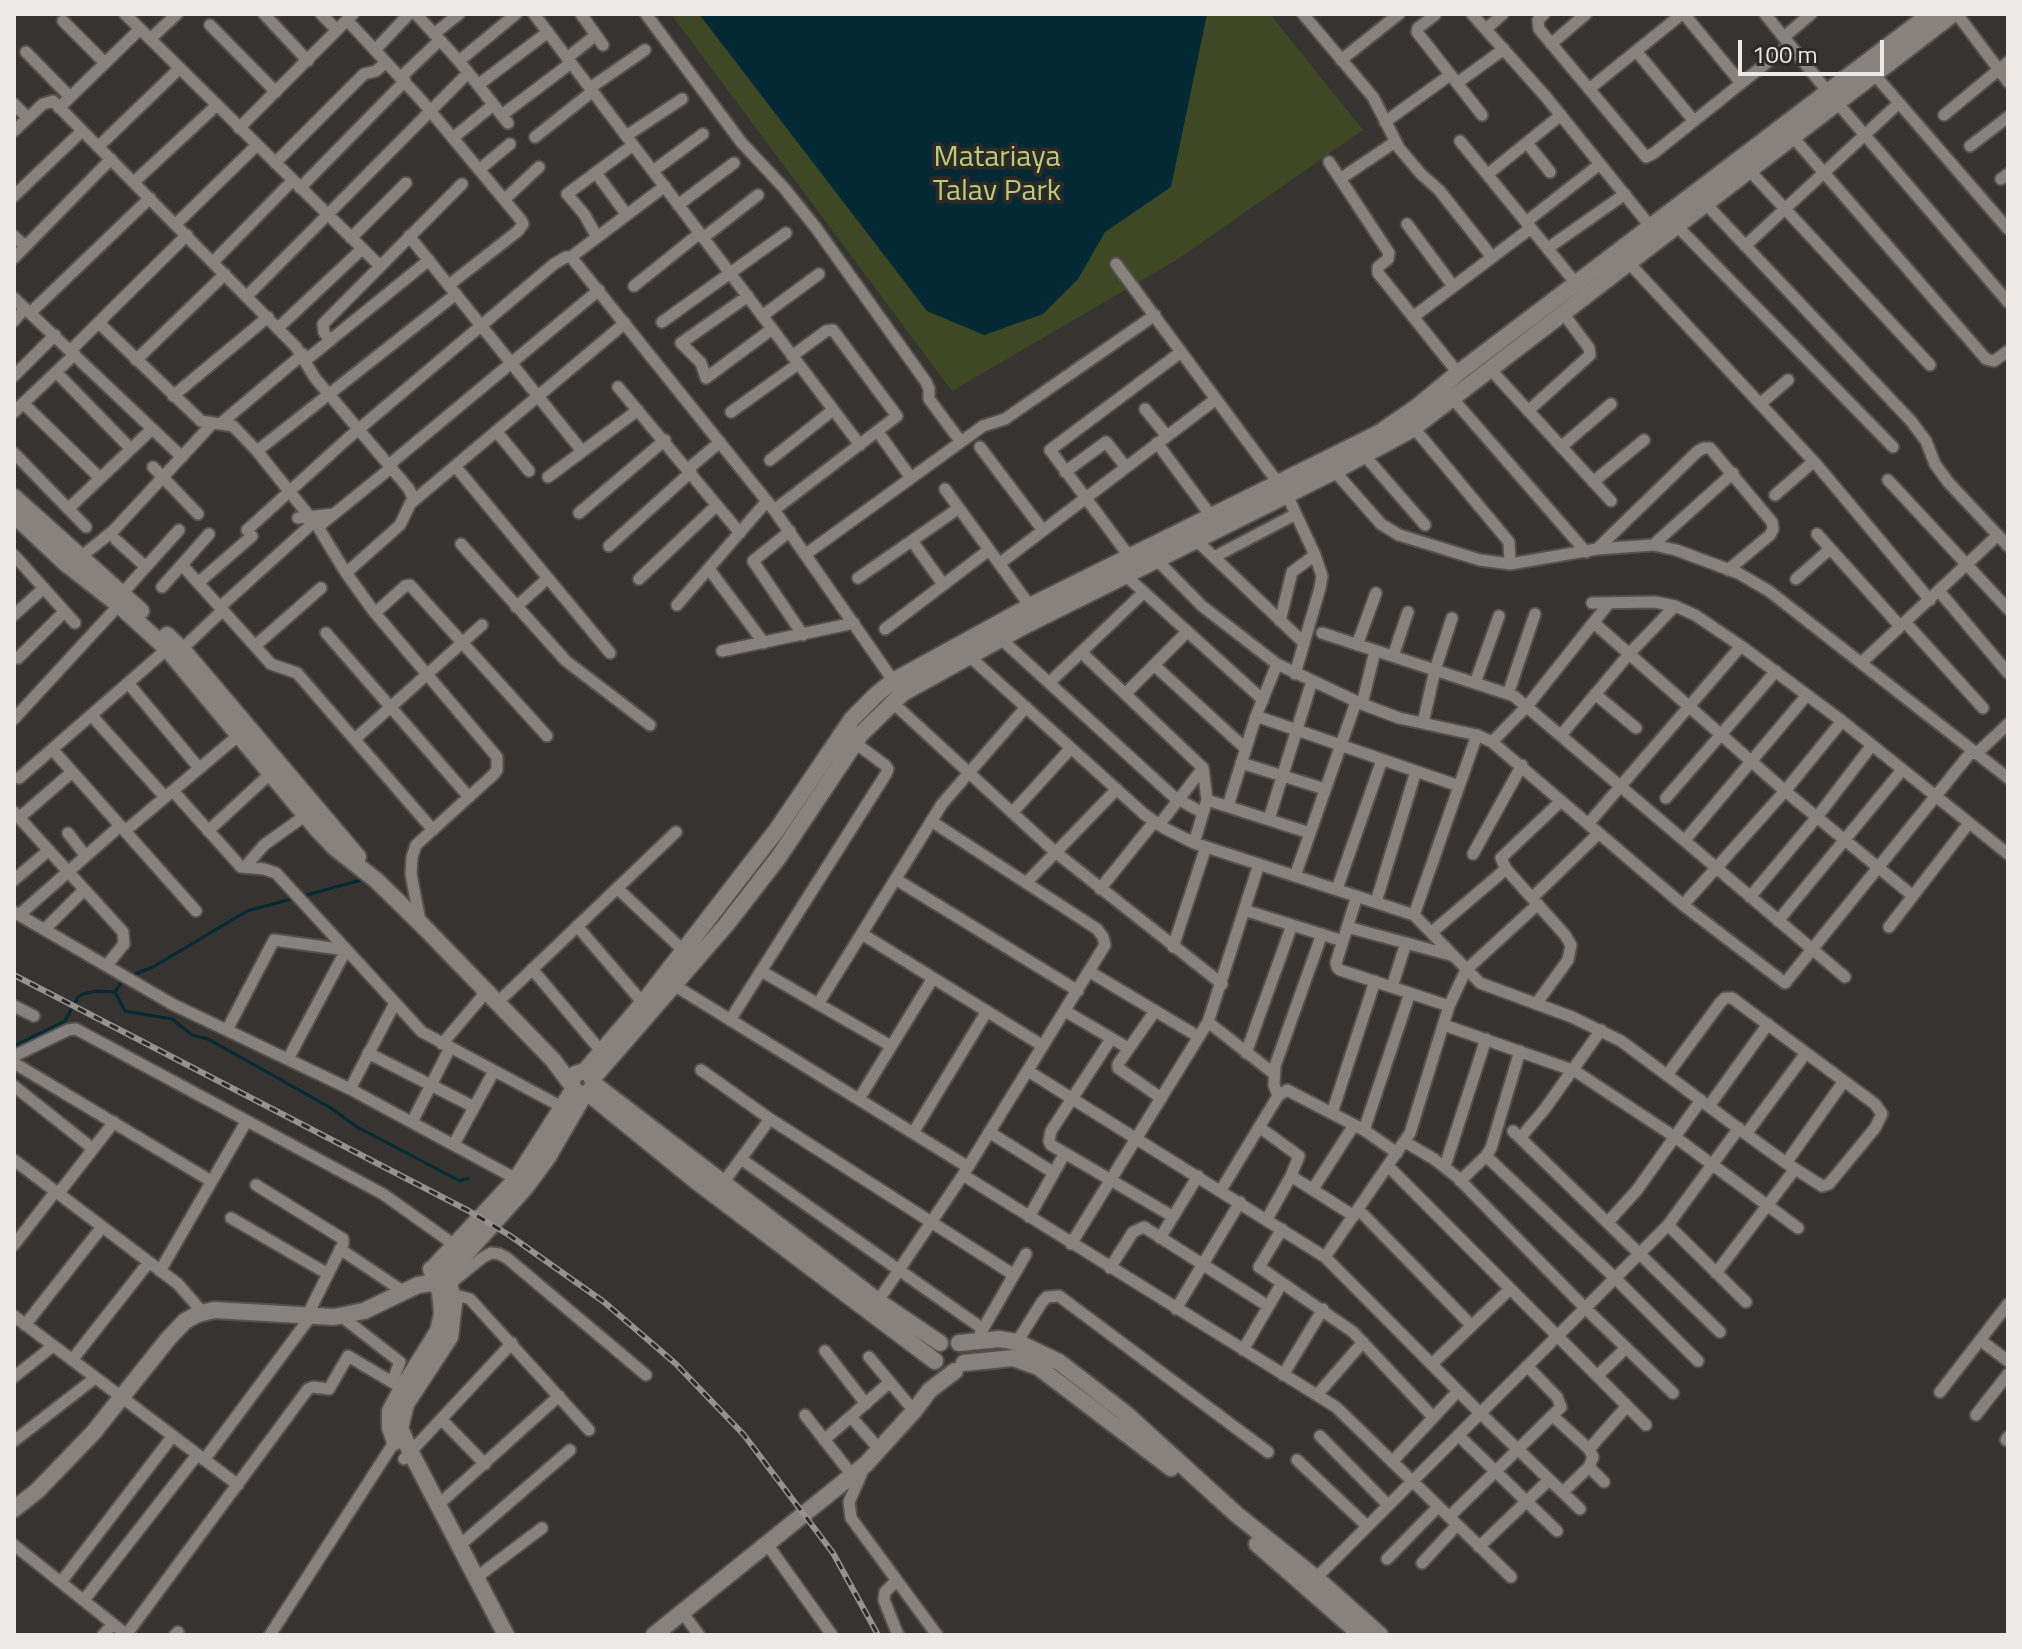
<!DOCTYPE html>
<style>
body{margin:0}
#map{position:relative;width:2022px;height:1649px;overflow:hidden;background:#373330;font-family:"Titillium Web",sans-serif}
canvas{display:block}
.frame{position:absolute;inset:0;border:16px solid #ece9e7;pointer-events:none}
.scale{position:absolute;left:1738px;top:40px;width:146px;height:36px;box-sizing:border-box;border:4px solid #ece9e7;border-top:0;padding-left:10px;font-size:24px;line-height:28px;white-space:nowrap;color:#ece9e7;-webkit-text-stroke:6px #2d2926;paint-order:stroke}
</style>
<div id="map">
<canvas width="2022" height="1649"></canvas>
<div class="frame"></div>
<div class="scale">100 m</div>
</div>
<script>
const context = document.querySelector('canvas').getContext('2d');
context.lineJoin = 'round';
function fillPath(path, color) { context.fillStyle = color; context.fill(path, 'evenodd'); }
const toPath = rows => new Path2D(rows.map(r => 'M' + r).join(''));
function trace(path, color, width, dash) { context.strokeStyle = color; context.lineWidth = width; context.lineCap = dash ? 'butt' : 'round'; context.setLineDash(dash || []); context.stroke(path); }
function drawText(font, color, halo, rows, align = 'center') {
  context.font = font + ' "Titillium Web",sans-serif'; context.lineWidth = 8; context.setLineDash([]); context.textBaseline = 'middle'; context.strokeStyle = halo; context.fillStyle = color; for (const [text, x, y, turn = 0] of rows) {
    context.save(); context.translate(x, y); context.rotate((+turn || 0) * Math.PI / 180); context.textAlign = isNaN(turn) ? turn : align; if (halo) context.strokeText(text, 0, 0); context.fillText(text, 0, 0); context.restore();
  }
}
const green = toPath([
 [671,14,1270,14,1363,130,1178,259,952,391]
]);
const water = toPath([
 [699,14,1207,14,1171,187,1105,232,1078,279,1043,314,984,335,927,311]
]);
const stream = toPath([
 [303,896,365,879],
 [130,976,153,967,247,911,295,898],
 [115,992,123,980],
 [14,1046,65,1021,78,997,83,994,96,991,115,992,125,1011,172,1019,192,1035,208,1039,331,1108,357,1127,460,1181,468,1178]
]);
const street = toPath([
 [125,14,379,265],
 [264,14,308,61],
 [321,14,337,30],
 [416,14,459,61,508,123],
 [534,14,860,445],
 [581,14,603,45],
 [646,14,741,142,784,188,816,228,926,382,929,389,929,399,961,442],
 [1303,14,1373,97,1399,148,1421,174,1439,190,1492,257],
 [1472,14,1546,97,1654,231],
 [1544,14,1538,20,1539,29,1646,157,1654,153,1789,45],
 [1684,14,1741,83],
 [1765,14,1828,92,2008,302],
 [1957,14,2008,82],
 [1435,15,1418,28,1417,32,1482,115],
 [347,20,422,101,521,220,523,224,518,231,449,285],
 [63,21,105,63],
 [210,25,276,92],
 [1486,29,1503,14],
 [434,34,459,14],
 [1784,37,1811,14],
 [150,39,177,14],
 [1551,44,1586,14],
 [375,50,409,14],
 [1636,51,1694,121],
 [26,52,70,97],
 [567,58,596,35],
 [1341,60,1399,14],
 [459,61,516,14],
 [1874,74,2008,229],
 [401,77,440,40],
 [1457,83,1504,49],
 [478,85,548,32],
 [590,88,645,50],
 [1589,89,1682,14],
 [14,104,28,118],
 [59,108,140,29],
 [502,115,571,63],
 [1944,115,2008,62],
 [1385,122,1450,75],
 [239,128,353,14],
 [14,131,43,104,53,101,296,347,315,378,409,489,413,498,400,525,346,573],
 [626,136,682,99],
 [1792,136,1986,359,1994,361,2008,351],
 [535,137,593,91],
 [453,138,493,105],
 [1460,141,1578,286],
 [1527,143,1550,172],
 [1970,146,2008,117],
 [98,147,180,68],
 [1329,162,1389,253,1388,259,1378,267,1378,273,1458,373],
 [275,163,364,74,376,71,386,62],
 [480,169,510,144],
 [1748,169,1930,365],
 [653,171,703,134],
 [596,173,627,215],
 [1488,174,1561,115],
 [1340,179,1395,142],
 [2001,179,2008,174],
 [134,182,217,105],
 [300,188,405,81],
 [14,196,82,131],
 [505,199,539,167],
 [1705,203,1911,421,1926,441,1935,464,1948,482,2008,546],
 [678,205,734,163],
 [1526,222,1600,164],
 [176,224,257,145],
 [1407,224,1453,286],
 [1676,225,1893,447],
 [187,235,103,318,101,325,201,421,233,426,257,451,318,527,346,573,375,613,497,757,497,770,493,775,416,845,412,857,411,874,420,921],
 [14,236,25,246],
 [409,236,582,451],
 [597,237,584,214,567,194,633,145],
 [351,238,406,183],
 [703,238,758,195],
 [1745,246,1899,103],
 [1548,248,1625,194],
 [571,257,665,186],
 [14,258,111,159],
 [213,262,293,180],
 [1628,262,1817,465,1930,600],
 [1116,264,1287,495,1315,555,1322,576,1320,588,1295,674],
 [634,286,700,233],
 [247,296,468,73],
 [748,296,681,343,701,363,706,378,772,329],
 [14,298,182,457],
 [30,313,150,198],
 [762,316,819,274],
 [1413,317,1531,228],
 [14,321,25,308],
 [662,322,786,233],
 [278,328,362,249],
 [330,341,324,332,323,324,462,184],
 [71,350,100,321],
 [136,360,225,274],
 [306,360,429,260],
 [1491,370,1611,501],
 [56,372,131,449],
 [14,376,55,335],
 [618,387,740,533],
 [173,396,268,317],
 [1453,399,1586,552],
 [23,403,100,478],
 [1760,404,1788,380],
 [1145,409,1167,436],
 [1528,411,1590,355,1589,348,1563,313],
 [14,412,75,354],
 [731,412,798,364],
 [1409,422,1509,542,1510,564],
 [220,424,303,354],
 [496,431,529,471],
 [878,432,911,478],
 [1157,443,1211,516],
 [980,447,1042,529],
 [1561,447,1611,404],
 [257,451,456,294],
 [14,453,86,527],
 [1365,456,1425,525],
 [770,460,833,410],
 [390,464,599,290],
 [455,466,610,653],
 [1330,466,1381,524,1399,535,1480,560,1510,564,1597,549,1653,545,1676,550,1738,573,1769,591,2008,778],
 [153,467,198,514],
 [688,469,720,442],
 [1065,472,1106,442,1126,467],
 [548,477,638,410],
 [1888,480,2008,609],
 [1593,482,1644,440],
 [945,489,1030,606],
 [1775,495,1813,462],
 [411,503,625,323],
 [68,509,152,429],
 [774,510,897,416,833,330,826,331,792,356],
 [579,513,665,440],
 [298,518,334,514],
 [318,527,392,467],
 [247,530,346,440,554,264,566,257,571,257,774,510,897,686],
 [790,531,753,561,803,635],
 [1817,534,1900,626],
 [116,540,146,567],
 [1196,540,1304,643],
 [912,541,943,584],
 [461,544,566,661,650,725],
 [1653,545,1733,473],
 [609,546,691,472],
 [1597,549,1698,451,1704,448,1710,448,1772,522,1773,529,1770,535,1728,570],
 [806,554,983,426,1005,419,1155,315],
 [14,555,75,623],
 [1129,556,1050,450,1181,352],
 [81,557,114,530,212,424],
 [1154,557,1202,606,1277,664,1362,704,1399,718,1477,735,1492,742,1683,905,1785,983,1972,751],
 [1214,557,1296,514],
 [999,564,1216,399],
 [182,565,271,664,297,673,433,830],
 [709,569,764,643],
 [1125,575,1263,700],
 [858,578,959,508],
 [639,579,717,505],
 [1796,579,1830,549],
 [198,583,252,536],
 [162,587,209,534],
 [1939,591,2008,673],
 [118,598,179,530],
 [1592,603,1655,602,1675,606,1695,615,1741,646,1842,721,2008,854],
 [677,605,767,501],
 [220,607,314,522],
 [516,607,548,578],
 [375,613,405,586,410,585,547,736],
 [14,615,44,588],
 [1280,621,1292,572,1315,555],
 [1905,622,1983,708],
 [1594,623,1785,791,1913,896],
 [885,629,989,550],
 [326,633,469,797],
 [1322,633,1514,696,1845,977],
 [1001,639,1174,797,1203,813],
 [1357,645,1376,593],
 [255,646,321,588],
 [182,649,223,610],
 [722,651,854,623],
 [1081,652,1203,768,1207,800,1194,843],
 [969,656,1144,814,1164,828,1194,843,1414,915,1480,983,1572,1017,1621,1041,1746,1134,1786,1163,1822,1186,1829,1184,1875,1128,1882,1114,1875,1104,1732,998,1725,998,1720,1003,1667,1075],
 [1393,656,1408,612],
 [18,658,64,612],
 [1861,663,1998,535],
 [1154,665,1246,749],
 [128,683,199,768],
 [1049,683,1144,592],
 [1475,683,1499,616],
 [1125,694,1187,632],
 [1508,694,1535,614],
 [1595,694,1636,728],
 [892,702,1054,851,1222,984],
 [1362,704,1375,651],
 [91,715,165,797],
 [1256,716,1459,786],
 [14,719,119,605],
 [1423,723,1435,670,1452,618],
 [1562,734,1629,654,1675,606],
 [355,739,482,625],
 [1492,742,1528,705,1609,603],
 [52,749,196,911],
 [1976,754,2008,724],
 [1241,763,1325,789],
 [19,778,167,649],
 [173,791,241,867,264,869,276,873,422,1032,562,1107],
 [1666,798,1776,671],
 [1207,800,1310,833],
 [1228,806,1256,716,1277,664],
 [14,812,123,932,124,944,107,965],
 [1012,813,1071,748],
 [19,818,72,772],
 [1269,819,1312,681],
 [1588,824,1741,646],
 [1159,825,1203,768],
 [125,831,239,735],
 [208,831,270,774],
 [68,833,85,855],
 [1685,840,1807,695],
 [1473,854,1522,765],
 [246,866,264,845,306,815],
 [1295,876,1356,702],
 [14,880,49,850],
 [897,880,1078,991],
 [1026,883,1117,789],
 [617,888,684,951],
 [1100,889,1154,822],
 [1337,889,1382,760],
 [1357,896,1336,963,1337,967,1340,970,1449,1006],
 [1750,897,1817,817,1872,745],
 [1532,898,1599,833],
 [1376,902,1416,771],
 [1683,905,1785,791,1842,721],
 [1244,910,1343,941],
 [14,912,172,1004,350,1089,522,1182],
 [19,915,120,826],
 [1414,915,1477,735],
 [1778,921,1902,770],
 [577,926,643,1003],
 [1347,927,1454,956],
 [1889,927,1969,823],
 [45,929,84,890],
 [1432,932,1506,869],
 [862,934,1043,1046],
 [1173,947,1206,847],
 [532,969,601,1051],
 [761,971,891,1046],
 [1090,972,1199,1037],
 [669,982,968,1167],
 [1392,987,1406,943],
 [497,1003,676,832],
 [818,1004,942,804,1026,707],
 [1536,1004,1568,960,1571,945,1565,935,1506,869,1501,858,1561,801],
 [14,1006,34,1016],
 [1065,1011,1128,1048],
 [1155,1011,1118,1064,1118,1068,1161,1098],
 [730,1020,886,774,888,769,885,765,855,743],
 [1208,1022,1273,1073],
 [1444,1025,1575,1071,1675,1137,1798,1228],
 [227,1030,274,940,346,950,288,1059],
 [1111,1039,1051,1131,1049,1141,1051,1145,1172,1216],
 [442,1044,486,992],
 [368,1053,474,1107],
 [1246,1053,1292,925],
 [14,1056,68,1030,76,1029,383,1194,456,1246],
 [14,1063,211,1181],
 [701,1070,770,1119,1014,1275],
 [1028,1071,1325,1257,1480,1413,1580,1509],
 [14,1086,92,1148],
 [350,1089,395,1003],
 [1278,1096,1274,1085,1275,1066,1322,934],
 [859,1099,933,978],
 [1709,1106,1768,1024],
 [1332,1113,1375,981],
 [412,1122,450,1048],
 [1259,1127,1299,1156,1291,1176,1267,1219],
 [1364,1130,1410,993],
 [1513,1131,1720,1332],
 [989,1132,1054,1173],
 [913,1133,987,1011],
 [1746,1134,1806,1053],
 [1521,1137,1544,1110,1601,1030],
 [1405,1142,1434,1159,1457,1177,1585,1308,1673,1393],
 [454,1144,494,1071],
 [1486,1156,1615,1278,1698,1361],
 [741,1159,983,1329],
 [14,1160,178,1284,203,1313],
 [1786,1163,1844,1081],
 [1388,1166,1646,1425],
 [1445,1166,1486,1039],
 [963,1175,1336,1407,1511,1577],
 [1291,1176,1354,1216],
 [1460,1181,1486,1156,1491,1148,1520,1051],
 [723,1183,770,1119],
 [256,1185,343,1239,343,1244,307,1316],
 [1313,1189,1354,1125],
 [1221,1190,1278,1096,1287,1090,1364,1130,1397,1153],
 [58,1194,114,1122],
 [1358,1209,1471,1325],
 [1029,1217,1065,1153],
 [231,1218,328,1274],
 [1608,1222,1637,1190,1701,1100],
 [1668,1225,1746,1302],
 [1282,1229,1259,1267,1353,1332,1433,1417],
 [1160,1238,1198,1176],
 [1071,1244,1208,1022,1259,864],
 [14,1245,55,1192],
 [340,1249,404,1292],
 [1325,1257,1410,1133,1449,1006,1466,970,1538,904],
 [1110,1268,1133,1232,1144,1227,1268,1306],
 [160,1271,246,1122],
 [1716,1273,1795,1169],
 [446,1287,482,1258,491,1253,499,1254,507,1258,646,1375],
 [452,1294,470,1299,589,1430],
 [878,1301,963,1175,1105,945,1103,937,1097,929,931,821],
 [1176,1309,1240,1202],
 [14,1316,238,1485],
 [341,1316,400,1362,392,1382],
 [25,1325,102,1227],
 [980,1334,1026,1254],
 [1980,1340,2008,1361],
 [1017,1342,1042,1302,1047,1297,1059,1296,1268,1452],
 [1243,1350,1282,1283],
 [825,1351,866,1404],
 [869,1357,914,1411],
 [72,1360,149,1262],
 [1432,1364,1510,1289],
 [1283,1375,1323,1309],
 [1597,1376,1626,1348],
 [14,1377,53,1346],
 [1940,1392,2008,1304],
 [1317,1395,1363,1342],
 [805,1415,852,1475],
 [1976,1415,2008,1374],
 [851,1417,880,1450],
 [1554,1417,1589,1449,1593,1457,1589,1467,1563,1492],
 [442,1420,485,1464],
 [1458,1435,1557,1531],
 [1320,1436,1388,1505],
 [824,1440,890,1382],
 [2006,1440,2008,1437],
 [14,1441,95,1378],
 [1589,1449,1627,1406],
 [404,1459,512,1343],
 [204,1460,311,1316],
 [1297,1460,1367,1526],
 [1392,1462,1458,1391],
 [1589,1467,1604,1482],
 [864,1468,849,1502,851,1518,937,1635],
 [438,1505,559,1396],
 [1449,1517,1561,1407,1557,1397,1527,1366],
 [767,1544,832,1635],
 [14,1545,127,1635],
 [460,1545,570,1450],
 [1479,1547,1549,1480],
 [1387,1559,1438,1507],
 [1422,1563,1457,1525],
 [477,1577,542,1528],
 [896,1581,885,1592,884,1600,898,1635],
 [1313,1581,1668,1225,1739,1128],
 [61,1582,172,1437],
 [84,1600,197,1455],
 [682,1612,699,1635],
 [103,1635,113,1624],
 [126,1635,308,1389,313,1387,329,1389,348,1356,402,1388],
 [175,1635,178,1632],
 [270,1635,397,1438]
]);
const secondary = toPath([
 [14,497,141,611],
 [14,515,65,563,119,605,167,649,316,828,335,848,376,880,422,925,553,1060,571,1084],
 [167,635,182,649,358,857],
 [585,1071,590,1074,594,1084,592,1089,584,1095,573,1090,572,1079,575,1074,585,1071,643,1003,776,831,852,719,877,694,893,681,1030,606,1379,433,1418,406,1458,373,1930,14],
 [593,1078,726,925,778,858,861,734,903,693,1026,625,1335,471,1411,430,1953,14],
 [594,1084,878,1301,940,1343],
 [588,1093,696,1181,935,1361],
 [441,1261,447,1274,454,1304,450,1337,406,1404,400,1428,410,1451,506,1635],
 [435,1266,517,1178,573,1090],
 [959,1343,999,1339,1017,1342,1059,1362,1125,1413,1236,1514,1316,1578,1380,1635],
 [964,1363,1013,1358,1038,1367,1171,1468],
 [395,1442,390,1428,390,1411,400,1392,438,1331,442,1314,440,1292,431,1269],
 [14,1509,37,1491,93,1433,168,1339,185,1321,198,1314,214,1310,334,1317,364,1311,418,1285,437,1282,456,1265,525,1188,548,1157,584,1095],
 [1257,1544,1361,1635],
 [654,1635,866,1464,914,1411,930,1390,955,1371]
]);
const rail = toPath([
 [14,975,469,1211,509,1235,604,1302,676,1364,744,1435,833,1553,878,1635]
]);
const parkNames = [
 ["Matariaya",997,159],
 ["Talav Park",997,193]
];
fillPath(green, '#3f4824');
fillPath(water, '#022934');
trace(stream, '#022934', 3);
trace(street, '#54504e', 15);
trace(secondary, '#54504e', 20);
trace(street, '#88827f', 11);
trace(secondary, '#88827f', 16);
trace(rail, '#95928f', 6);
trace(rail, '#2d2926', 3, [9]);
drawText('30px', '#b8cc7b', '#2d2926', parkNames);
</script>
